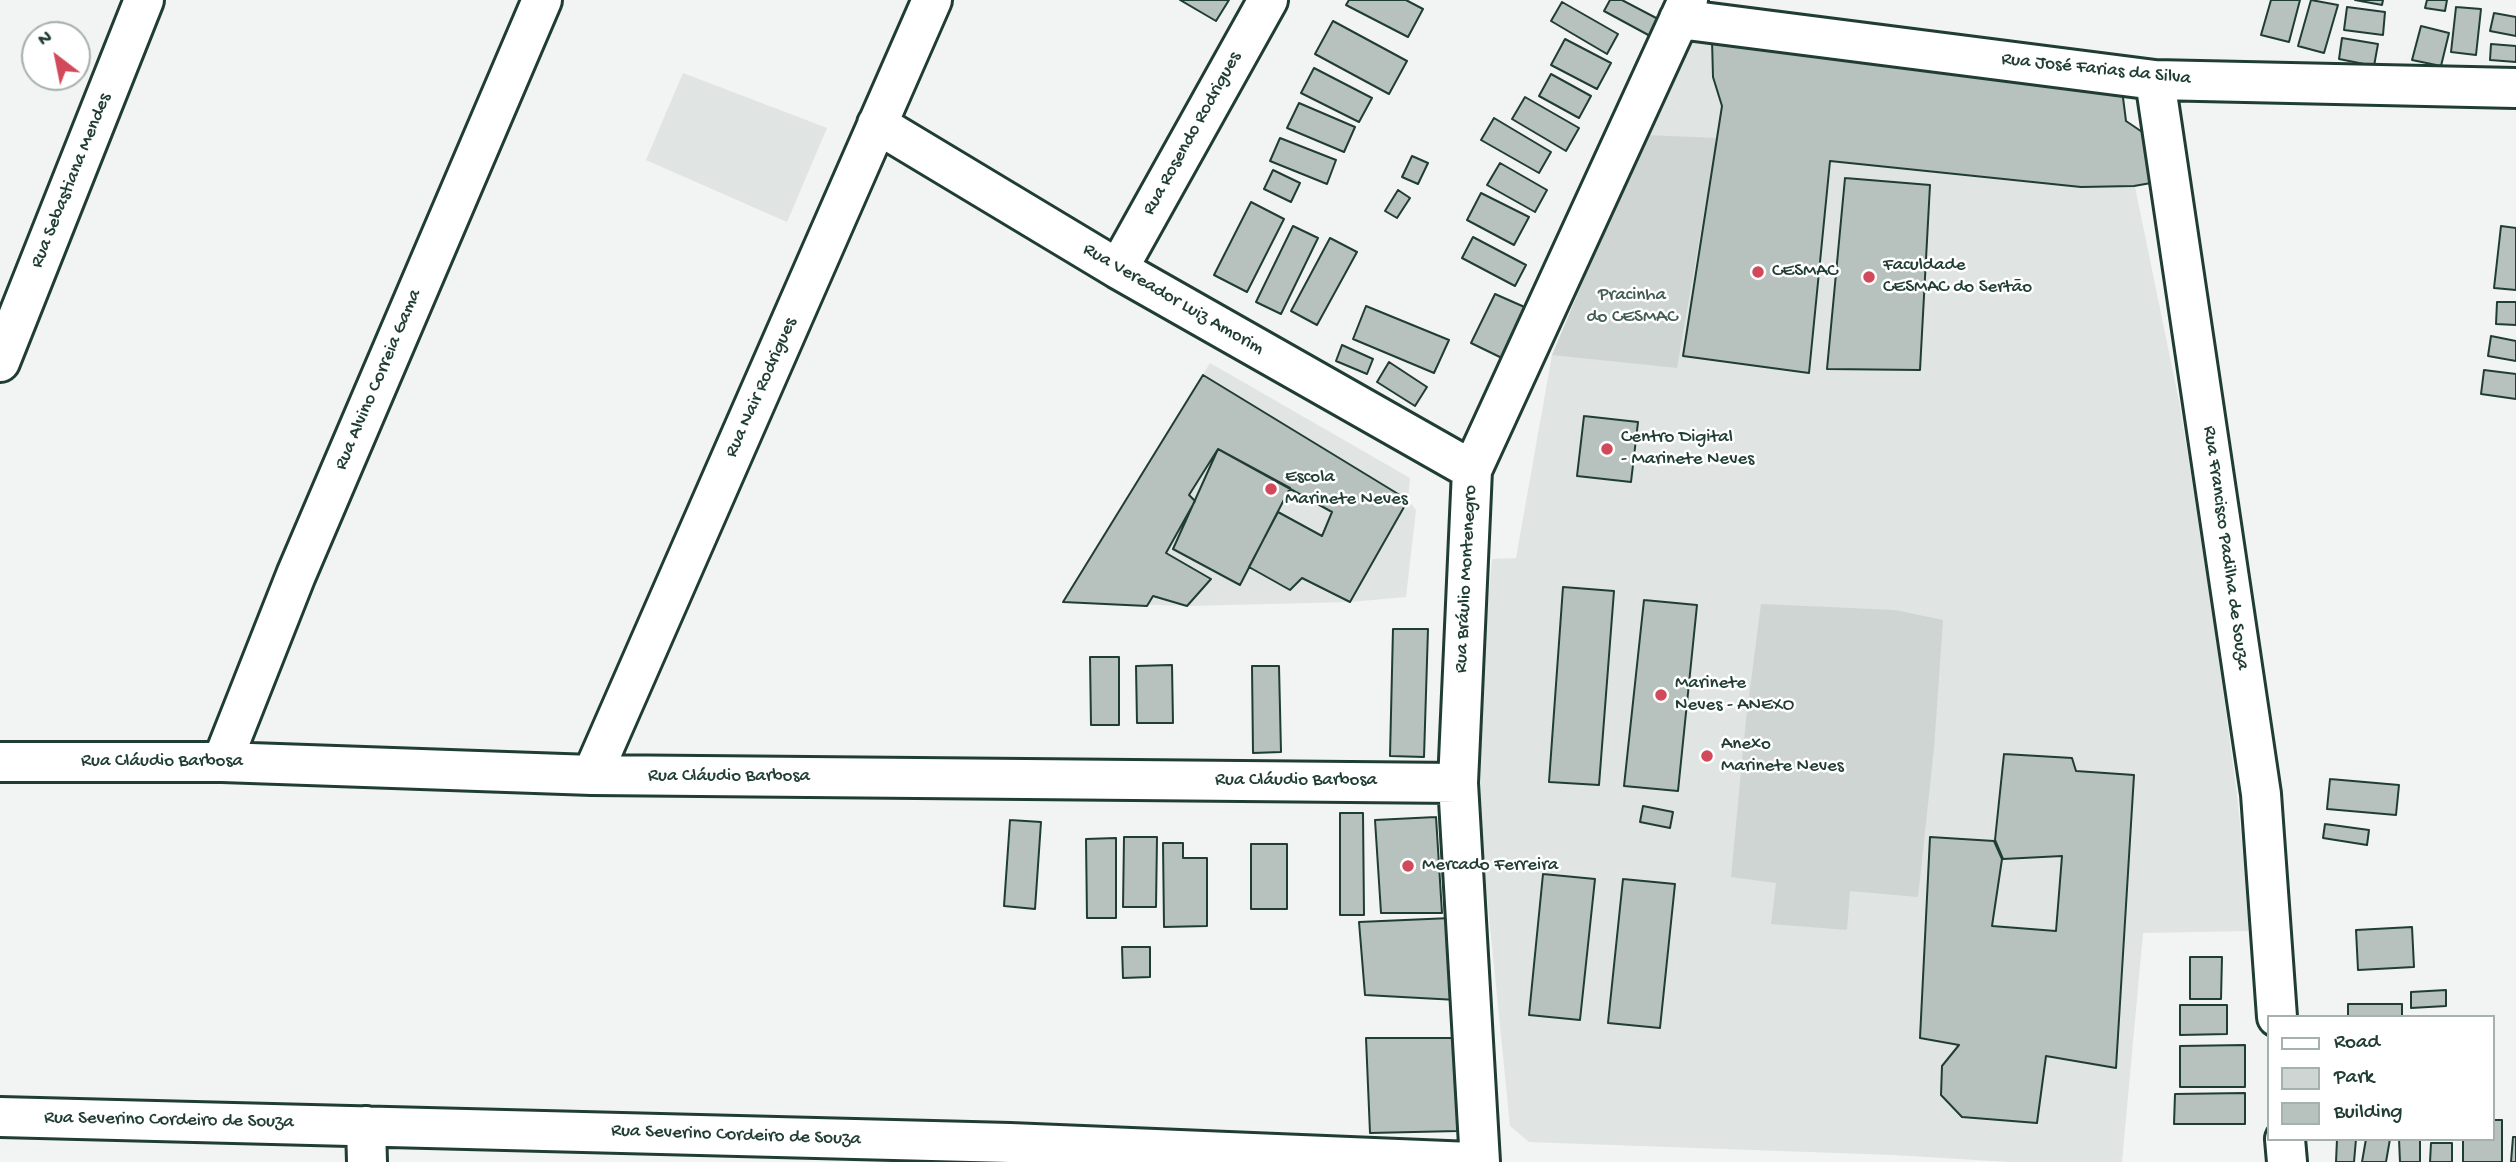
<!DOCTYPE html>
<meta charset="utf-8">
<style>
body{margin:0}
#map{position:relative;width:2516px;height:1162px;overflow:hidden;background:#f2f3f3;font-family:"Gochi Hand",sans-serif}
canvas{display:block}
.legend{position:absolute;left:2267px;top:1015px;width:228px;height:126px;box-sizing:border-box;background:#fff;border:2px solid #a5b1ae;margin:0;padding:9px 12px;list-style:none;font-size:21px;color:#1f3d34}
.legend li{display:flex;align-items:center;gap:14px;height:35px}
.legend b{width:35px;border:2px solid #a5b1ae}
.north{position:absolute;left:21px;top:21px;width:70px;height:70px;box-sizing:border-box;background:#fff;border:2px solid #a5b1ae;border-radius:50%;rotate:328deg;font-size:19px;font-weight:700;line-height:28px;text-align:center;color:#1f3d34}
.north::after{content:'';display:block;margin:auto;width:24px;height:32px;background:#d1495b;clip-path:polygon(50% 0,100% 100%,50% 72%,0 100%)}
</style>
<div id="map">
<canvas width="2516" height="1162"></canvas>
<ul class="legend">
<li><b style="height:9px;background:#fff"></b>Road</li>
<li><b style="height:19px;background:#ced5d3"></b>Park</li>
<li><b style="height:19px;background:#b7c1bd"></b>Building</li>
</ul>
<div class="north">N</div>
</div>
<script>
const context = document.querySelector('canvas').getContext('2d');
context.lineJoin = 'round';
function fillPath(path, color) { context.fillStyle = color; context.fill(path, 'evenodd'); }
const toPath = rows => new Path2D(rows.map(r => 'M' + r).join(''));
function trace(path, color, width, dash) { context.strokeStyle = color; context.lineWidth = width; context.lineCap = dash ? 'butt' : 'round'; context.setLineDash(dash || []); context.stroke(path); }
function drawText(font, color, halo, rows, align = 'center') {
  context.font = font + ' "Gochi Hand",sans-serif'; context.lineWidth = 5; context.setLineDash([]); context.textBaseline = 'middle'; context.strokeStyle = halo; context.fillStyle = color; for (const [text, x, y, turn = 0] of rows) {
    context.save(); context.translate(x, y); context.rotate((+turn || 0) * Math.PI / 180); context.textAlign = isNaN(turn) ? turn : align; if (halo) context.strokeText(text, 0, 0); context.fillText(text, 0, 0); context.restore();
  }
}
const built = toPath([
 [1690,27,2126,121,2154,140,2151,183,2135,187,2180,406,2212,608,2237,795,2251,931,2143,933,2122,1162,2009,1162,1894,1155,1529,1142,1510,1126,1480,826,1482,669,1492,559,1516,558,1552,355],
 [683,73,827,128,787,222,646,160],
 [1210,363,1410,478,1408,500,1416,510,1406,597,1350,602,1187,606,1063,602]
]);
const green = toPath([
 [1645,135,1717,138,1677,368,1552,355],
 [1761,604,1895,610,1943,620,1934,748,1918,897,1850,891,1847,930,1771,924,1776,883,1731,877,1746,720]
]);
const building = toPath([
 [1180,0,1229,0,1216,21,1180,0],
 [1349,0,1406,0,1423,9,1408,37,1346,5,1349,0],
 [1610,0,1622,0,1660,20,1652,37,1604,11,1610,0],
 [2271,0,2300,0,2289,42,2261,35,2271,0],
 [2311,0,2338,5,2324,53,2298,46,2311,0],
 [2355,0,2383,0,2382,5,2355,0],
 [2427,0,2447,0,2445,11,2425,8,2427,0],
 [1562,2,1618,34,1607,54,1551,21,1562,2],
 [2347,7,2385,12,2383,35,2344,30,2347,7],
 [2456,7,2481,9,2476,55,2451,52,2456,7],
 [2494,13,2516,17,2516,36,2490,31,2494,13],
 [1333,21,1407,61,1389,94,1315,54,1333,21],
 [2421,26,2449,33,2441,66,2412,60,2421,26],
 [2342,38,2378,44,2374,66,2339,59,2342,38],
 [1565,39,1611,63,1597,89,1551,65,1565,39],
 [1712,40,2121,82,2126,121,2154,140,2151,183,2134,186,2081,187,1830,161,1809,373,1683,356,1722,106,1713,77,1712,40],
 [2491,44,2516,46,2516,62,2490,60,2491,44],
 [1314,68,1372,98,1359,122,1301,93,1314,68],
 [1551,74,1591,96,1579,118,1539,96,1551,74],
 [1525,97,1579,128,1566,151,1512,119,1525,97],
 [1299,103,1355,127,1344,152,1287,128,1299,103],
 [1494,118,1551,152,1539,173,1481,140,1494,118],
 [1280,138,1336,160,1327,184,1270,161,1280,138],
 [1412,156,1428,163,1418,184,1402,177,1412,156],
 [1500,163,1547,190,1535,212,1487,185,1500,163],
 [1273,170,1300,183,1291,202,1264,189,1273,170],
 [1845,178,1930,185,1920,370,1827,369,1845,178],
 [1398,190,1410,198,1397,218,1385,211,1398,190],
 [1481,193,1529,217,1514,245,1467,220,1481,193],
 [1251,202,1284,219,1247,292,1214,275,1251,202],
 [1293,226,1318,238,1281,314,1256,302,1293,226],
 [2501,226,2516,228,2516,290,2494,288,2501,226],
 [1473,237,1526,265,1515,286,1462,258,1473,237],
 [1330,238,1357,252,1317,325,1291,311,1330,238],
 [1495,294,1529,309,1504,359,1471,343,1495,294],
 [2497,302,2516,302,2516,325,2496,324,2497,302],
 [1366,306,1449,340,1434,373,1353,339,1366,306],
 [2491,336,2516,341,2516,361,2488,356,2491,336],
 [1342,345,1373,359,1367,374,1336,361,1342,345],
 [1389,362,1427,387,1415,406,1377,382,1389,362],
 [2484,370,2516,374,2516,399,2481,394,2484,370],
 [1203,375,1408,500,1350,602,1302,578,1290,590,1249,567,1278,512,1322,536,1332,512,1218,449,1189,495,1195,501,1166,553,1211,579,1187,606,1153,596,1147,606,1063,602,1203,375],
 [1584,416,1638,422,1631,482,1577,476,1584,416],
 [1218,449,1290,488,1240,585,1173,549,1218,449],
 [1563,587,1614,591,1599,785,1549,782,1563,587],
 [1644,600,1697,605,1678,791,1624,786,1644,600],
 [1393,629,1428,629,1424,757,1390,756,1393,629],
 [1090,657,1119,657,1119,725,1091,725,1090,657],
 [1172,665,1173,723,1137,723,1136,666,1172,665],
 [1252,666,1279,666,1281,752,1253,753,1252,666],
 [2004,754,2072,758,2076,771,2134,775,2116,1068,2046,1056,2037,1123,1962,1117,1941,1095,1942,1066,1959,1045,1920,1038,1930,837,1994,841,2002,859,1992,926,2056,931,2062,856,2003,859,1995,840,2004,754],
 [2330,779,2399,785,2396,815,2327,809,2330,779],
 [1643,806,1673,812,1670,828,1640,822,1643,806],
 [1340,813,1363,813,1364,915,1340,915,1340,813],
 [1436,817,1442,913,1381,913,1375,820,1436,817],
 [1010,820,1041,822,1035,909,1004,906,1010,820],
 [2325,824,2369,830,2367,845,2323,838,2325,824],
 [1124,837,1157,837,1156,907,1123,907,1124,837],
 [1116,838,1116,918,1087,918,1086,839,1116,838],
 [1163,843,1183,843,1183,858,1207,858,1207,926,1164,927,1163,843],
 [1251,844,1287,844,1287,909,1251,909,1251,844],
 [1543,874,1595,879,1580,1020,1529,1015,1543,874],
 [1623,879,1675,884,1660,1028,1608,1023,1623,879],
 [1451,918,1457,1000,1365,995,1359,922,1451,918],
 [2412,927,2414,967,2358,970,2356,930,2412,927],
 [1122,947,1150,947,1150,977,1123,978,1122,947],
 [2190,957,2222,957,2221,999,2190,999,2190,957],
 [2446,990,2446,1006,2411,1008,2411,992,2446,990],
 [2348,1004,2402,1004,2402,1017,2348,1017,2348,1004],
 [2180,1005,2227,1005,2227,1034,2180,1035,2180,1005],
 [1366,1038,1453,1038,1458,1131,1370,1133,1366,1038],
 [2245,1045,2245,1087,2180,1087,2180,1046,2245,1045],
 [2245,1093,2245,1124,2174,1124,2175,1094,2245,1093],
 [2493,1120,2502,1120,2502,1162,2463,1162,2463,1139,2493,1139,2493,1120],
 [2513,1137,2516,1137,2516,1162,2511,1162,2513,1137],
 [2337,1139,2356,1139,2354,1162,2336,1162,2337,1139],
 [2366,1139,2390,1139,2386,1162,2362,1162,2366,1139],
 [2399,1139,2420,1139,2420,1162,2400,1162,2399,1139],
 [2431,1143,2452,1143,2452,1162,2430,1162,2431,1143]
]);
const minor = toPath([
 [1679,19,2155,80,2516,88],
 [2155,80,2261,794,2277,1017],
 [877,124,1118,269,1472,470],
 [1118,269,1268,0],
 [0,362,144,0],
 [0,762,222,762,592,775,1458,783],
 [222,762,296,575,542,0],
 [592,775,932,0],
 [0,1117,1010,1143,1471,1162],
 [366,1126,367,1162],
 [2285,1139,2287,1162],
 [1480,1162,1458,783,1472,470,1688,0]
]);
const markers = [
 [1758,272,7,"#d1495b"],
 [1869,277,7,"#d1495b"],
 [1607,449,7,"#d1495b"],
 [1271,489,7,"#d1495b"],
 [1661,695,7,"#d1495b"],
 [1707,756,7,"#d1495b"],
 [1408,866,7,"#d1495b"]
];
const streetNames = [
 ["Rua José Farias da Silva",2096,70,6],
 ["Rua Rosendo Rodrigues",1193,134,-61],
 ["Rua Sebastiana Mendes",72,181,-68],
 ["Rua Vereador Luiz Amorim",1173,300,30],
 ["Rua Alvino Correia Gama",379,380,-67],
 ["Rua Nair Rodrigues",762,388,-66],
 ["Rua Francisco Padilha de Souza",2225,548,82],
 ["Rua Bráulio Montenegro",1467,579,-87],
 ["Rua Cláudio Barbosa",162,762],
 ["Rua Cláudio Barbosa",729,777],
 ["Rua Cláudio Barbosa",1296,781],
 ["Rua Severino Cordeiro de Souza",169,1121,1],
 ["Rua Severino Cordeiro de Souza",736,1136,2]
];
const poiNames = [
 ["Faculdade",1883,266],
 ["CESMAC do Sertão",1883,288],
 ["CESMAC",1772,272],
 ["Centro Digital",1621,438],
 ["- Marinete Neves",1621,460],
 ["Escola",1285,478],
 ["Marinete Neves",1285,500],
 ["Marinete",1675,684],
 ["Neves - ANEXO",1675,706],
 ["Anexo",1721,745],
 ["Marinete Neves",1721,767],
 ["Mercado Ferreira",1422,866]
];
const parkNames = [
 ["Pracinha",1632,296],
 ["do CESMAC",1632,318]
];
fillPath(built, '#e0e4e3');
fillPath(green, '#ced5d3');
fillPath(building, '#b7c1bd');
trace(building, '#1f3d34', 2);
trace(minor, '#1f3d34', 44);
trace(minor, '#fff', 38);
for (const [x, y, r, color] of markers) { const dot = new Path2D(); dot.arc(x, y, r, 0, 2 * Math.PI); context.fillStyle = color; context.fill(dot); trace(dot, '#fff', 2.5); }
drawText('19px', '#1f3d34', '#fff', streetNames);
drawText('19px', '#1f3d34', '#fff', poiNames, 'left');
drawText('19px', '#425b54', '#fff', parkNames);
</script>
